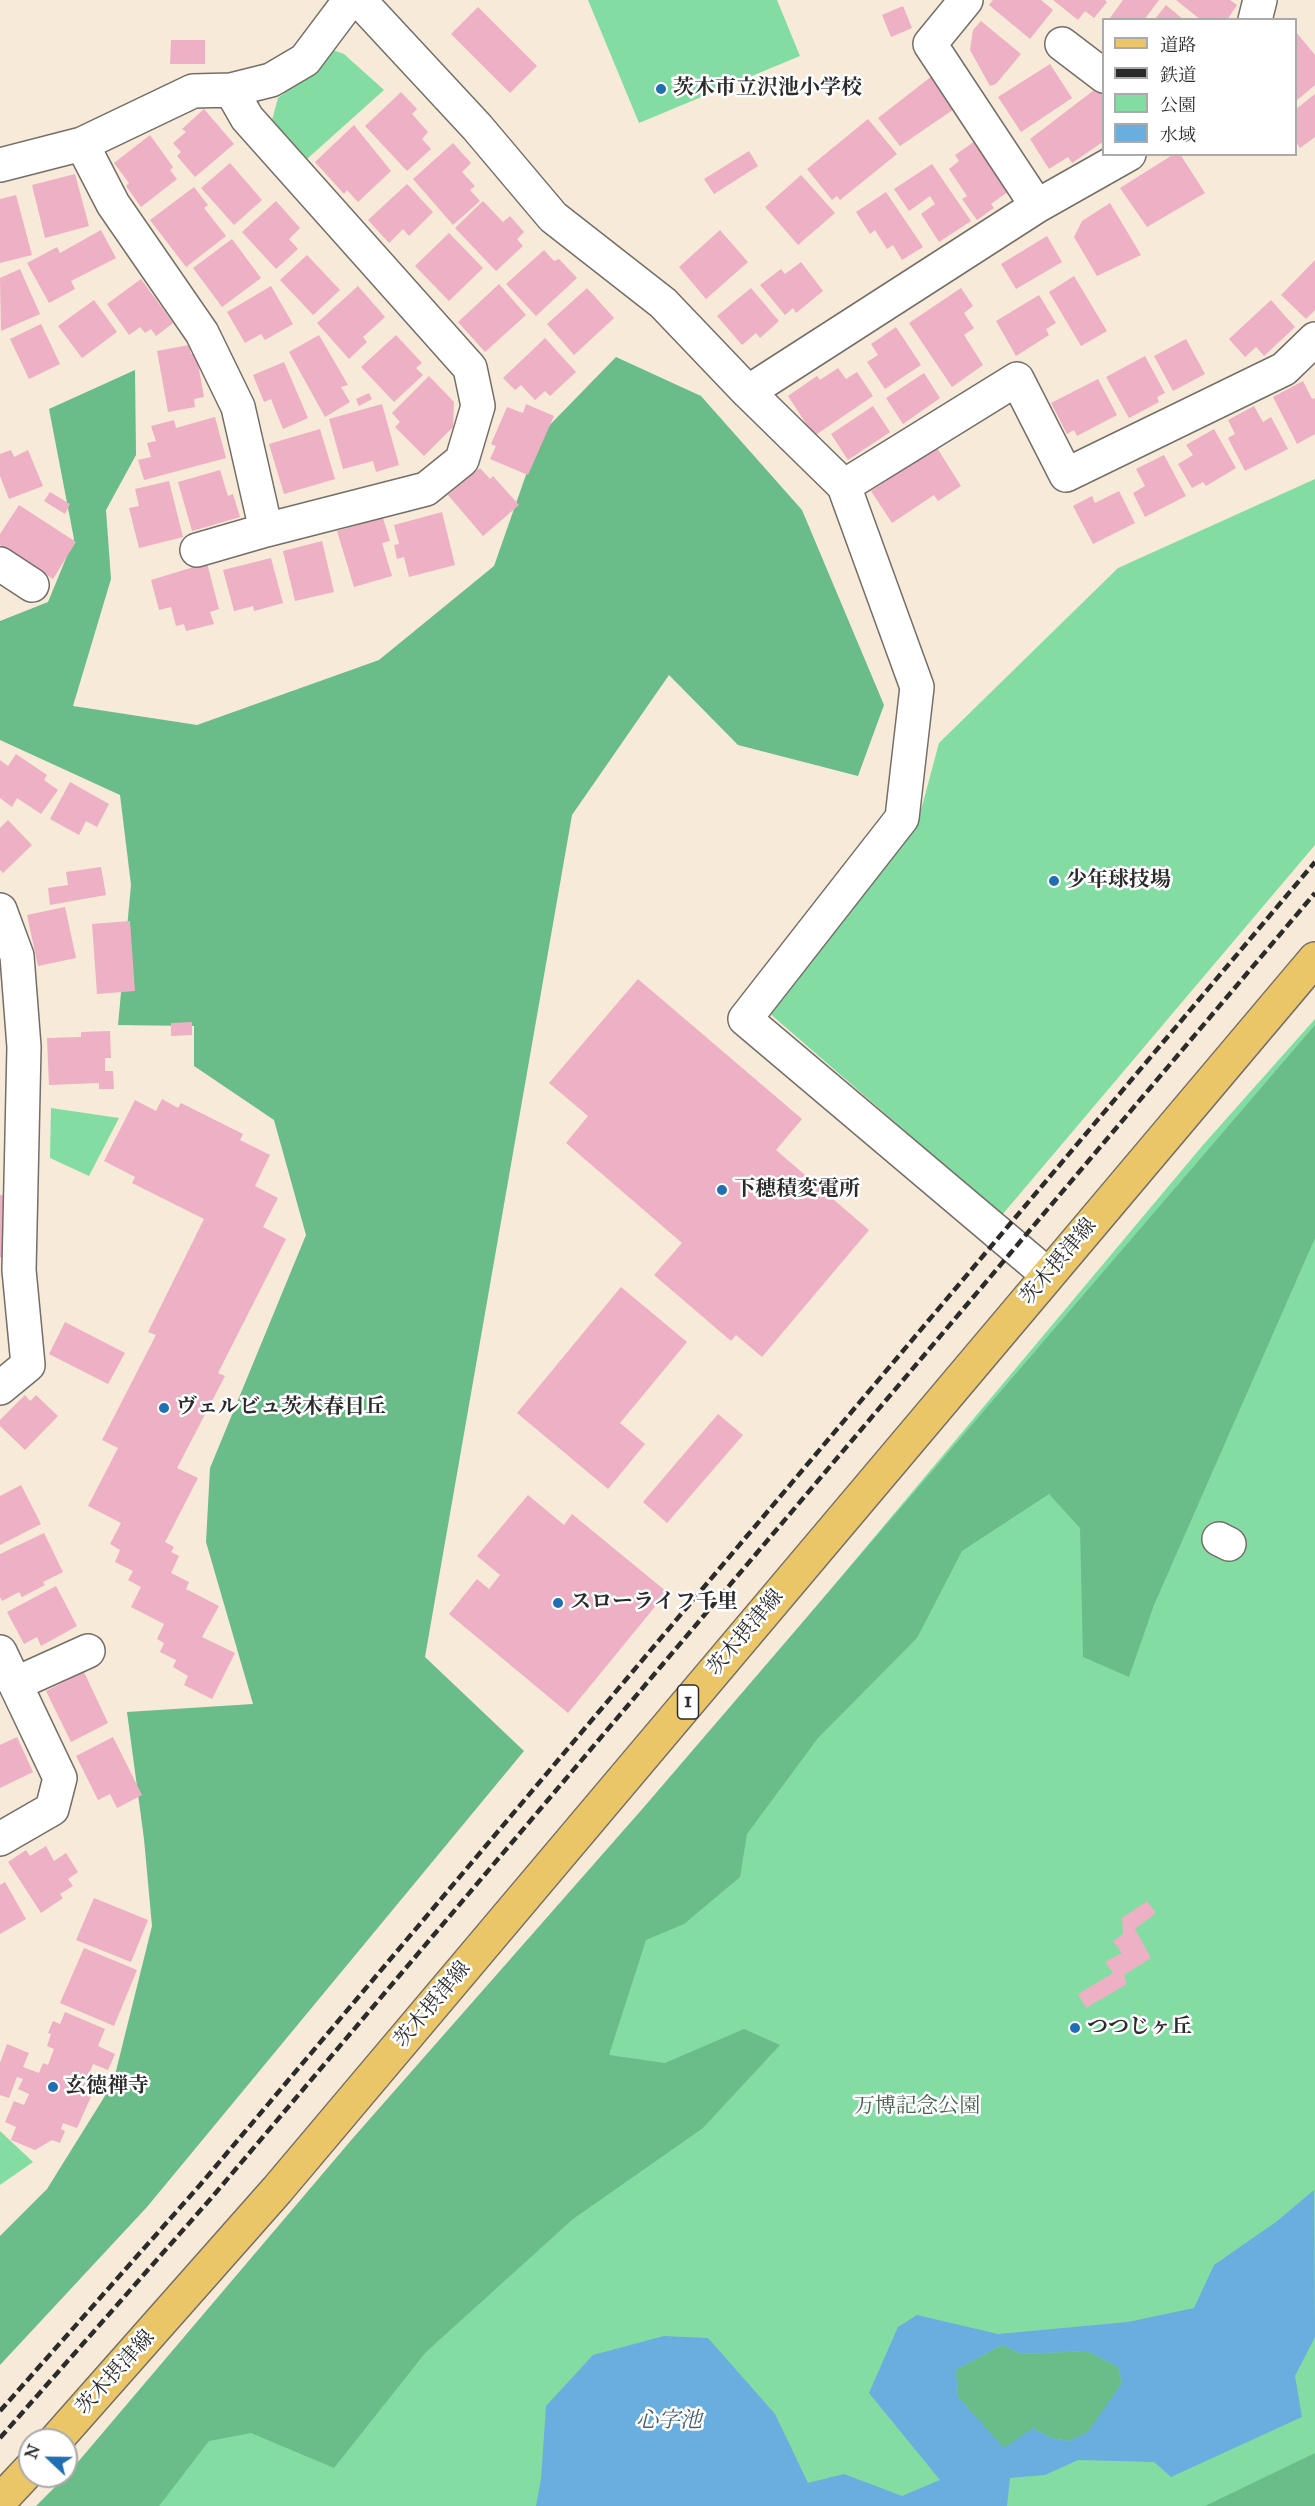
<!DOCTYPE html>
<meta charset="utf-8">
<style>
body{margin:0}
#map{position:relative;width:1315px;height:2506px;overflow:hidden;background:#f8ead8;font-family:"IM FELL Great Primer","Noto Serif JP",serif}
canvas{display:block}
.legend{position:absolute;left:1102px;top:18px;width:195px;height:138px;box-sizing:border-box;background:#fff;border:2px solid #aaa;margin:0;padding:8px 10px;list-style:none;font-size:18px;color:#2b2b2b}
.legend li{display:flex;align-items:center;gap:12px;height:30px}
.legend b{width:30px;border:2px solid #aaa}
.north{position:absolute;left:18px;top:2428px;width:60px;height:60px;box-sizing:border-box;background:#fff;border:2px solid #aaa;border-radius:50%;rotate:292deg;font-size:16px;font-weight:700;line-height:24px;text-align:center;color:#2b2b2b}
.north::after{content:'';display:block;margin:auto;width:21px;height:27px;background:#1f6fb2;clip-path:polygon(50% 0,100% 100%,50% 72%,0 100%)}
</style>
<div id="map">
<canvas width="1315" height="2506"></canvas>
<ul class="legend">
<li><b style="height:8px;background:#ebc669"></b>道路</li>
<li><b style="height:8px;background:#2b2b2b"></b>鉄道</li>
<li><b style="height:16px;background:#83dda3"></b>公園</li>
<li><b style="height:16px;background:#6aaddf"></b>水域</li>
</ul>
<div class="north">N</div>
</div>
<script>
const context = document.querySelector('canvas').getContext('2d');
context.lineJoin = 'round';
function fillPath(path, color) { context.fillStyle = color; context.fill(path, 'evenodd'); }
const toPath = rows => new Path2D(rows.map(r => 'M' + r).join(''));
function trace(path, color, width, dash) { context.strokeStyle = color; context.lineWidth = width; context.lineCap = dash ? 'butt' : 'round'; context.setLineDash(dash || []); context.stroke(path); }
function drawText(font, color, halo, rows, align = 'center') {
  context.font = font + ' "IM FELL Great Primer","Noto Serif JP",serif'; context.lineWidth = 5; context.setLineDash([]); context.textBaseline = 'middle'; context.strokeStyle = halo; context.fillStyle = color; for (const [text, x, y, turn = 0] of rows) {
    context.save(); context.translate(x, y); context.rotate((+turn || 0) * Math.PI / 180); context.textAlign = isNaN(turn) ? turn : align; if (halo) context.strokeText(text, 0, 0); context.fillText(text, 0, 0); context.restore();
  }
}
const green = toPath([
 [588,0,777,0,800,56,639,123],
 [333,50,344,54,384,90,307,159,272,120,278,98,321,65],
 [1315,479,1315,845,1002,1215,768,1012,917,825,939,743,1118,568],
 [1315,1019,1315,2506,45,2506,571,1899,1203,1145],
 [51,1108,119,1118,89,1176,50,1158],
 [0,2131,33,2162,0,2185]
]);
const forest = toPath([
 [616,357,701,396,802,510,884,705,858,776,738,745,669,675,572,815,425,1657,524,1751,147,2207,0,2365,0,2236,47,2189,113,2083,152,1926,144,1839,127,1712,253,1704,206,1542,210,1468,306,1235,274,1120,194,1066,194,1026,118,1025,131,885,120,795,0,740,0,621,48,602,74,539,49,409,135,370,136,455,106,510,111,579,73,706,197,725,379,660,494,566,540,435],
 [1315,1025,1315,1238,1154,1605,1129,1677,1083,1657,1080,1528,1049,1494,962,1551,917,1638,818,1738,747,1834,740,1877,684,1924,646,1940,609,2055,665,2063,744,2029,780,2045,703,2128,573,2219,426,2352,334,2468,251,2433,209,2441,159,2506,36,2506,66,2476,353,2138,644,1807],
 [1002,2345,1021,2354,1087,2351,1118,2367,1122,2383,1089,2432,1069,2441,1051,2438,1033,2428,1004,2449,958,2397,956,2370],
 [1315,2453,1315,2506,1205,2506]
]);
const water = toPath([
 [1314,2190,1315,2337,1295,2376,1302,2417,1171,2477,1154,2462,1078,2460,1045,2475,1010,2478,1007,2506,536,2506,541,2479,546,2406,593,2355,664,2336,708,2338,775,2414,808,2483,844,2474,902,2496,940,2480,869,2393,898,2327,917,2315,998,2334,1128,2322,1194,2308,1214,2265,1276,2222],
 [1002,2345,1021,2354,1087,2351,1118,2367,1122,2383,1088,2432,1069,2441,1051,2438,1033,2428,1004,2448,958,2397,956,2370]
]);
const building = toPath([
 [993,0,1041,0,1053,10,1030,39,989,5],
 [1053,0,1105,0,1107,2,1094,18,1085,11,1078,20],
 [1123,0,1159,0,1144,20,1112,20,1110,18],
 [1176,0,1230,0,1237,5,1227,20,1201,20],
 [1166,5,1184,20,1154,20],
 [903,6,912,28,891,37,882,15],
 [478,7,537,66,510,93,451,34],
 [981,21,1021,54,996,84,990,86,970,50,973,30],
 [1296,32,1315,55,1315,85,1296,101],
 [171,40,205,40,205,64,170,64],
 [1050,64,1072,98,1021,132,998,97],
 [932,76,957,107,900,146,878,118],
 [1098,87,1104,95,1104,141,1072,163,1068,157,1049,169,1030,139],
 [401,92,417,109,412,114,428,132,422,139,431,149,407,171,365,126],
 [1315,94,1315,137,1300,148,1296,142,1296,109],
 [204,109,234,144,195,177,177,156,181,152,173,143,186,132,182,129],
 [868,119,897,154,840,200,837,196,832,200,807,169],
 [354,125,391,171,358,202,347,190,344,194,315,162],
 [150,135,173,167,170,170,177,179,141,207,126,186,129,183,114,163],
 [975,141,1009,191,991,204,994,208,977,220,962,199,967,196,949,169,959,161,955,155],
 [453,143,471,163,462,172,475,186,470,190,480,201,453,225,413,179],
 [749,151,758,166,714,194,704,179],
 [1174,154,1180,154,1205,193,1147,227,1120,188],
 [230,163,262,200,234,225,201,188],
 [932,164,971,221,939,242,921,214,935,204,930,196,909,211,894,189],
 [75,174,89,226,45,238,32,185],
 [801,175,835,213,798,245,765,207],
 [407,184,433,212,409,236,403,229,389,243,368,220],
 [194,187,208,205,204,208,226,236,186,267,150,220],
 [886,192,923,247,902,260,893,245,887,249,875,230,870,234,856,212],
 [16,195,32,255,0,263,0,199],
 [276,201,300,228,289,239,298,249,276,269,242,232],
 [483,201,503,222,510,216,524,232,517,239,523,246,496,271,455,228],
 [1110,203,1141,255,1097,276,1074,237,1082,221],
 [101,230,116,258,71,281,75,289,49,303,27,263,57,247,60,253],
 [720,230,748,262,706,299,679,267],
 [449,233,483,268,449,301,415,266],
 [1047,236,1062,262,1016,289,1001,264],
 [232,239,261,278,222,307,193,268],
 [544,250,554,261,559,259,577,278,536,316,506,284],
 [307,255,340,290,313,315,280,280],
 [1315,260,1315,310,1306,319,1281,295],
 [801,262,823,291,796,313,793,308,785,315,760,285,781,269,785,274],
 [20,269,40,314,1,331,0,278],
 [1074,276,1107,331,1081,346,1049,292],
 [141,279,173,323,156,336,151,329,145,333,140,327,129,335,107,304],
 [499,284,526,315,485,352,458,322],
 [271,286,293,324,265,340,261,334,245,343,227,312],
 [358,286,385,317,363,337,367,342,349,359,317,323],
 [587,288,614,318,574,355,547,324],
 [751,288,779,321,760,338,756,333,742,345,717,316],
 [961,288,973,306,964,313,974,328,964,335,983,365,952,387,909,323],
 [1039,295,1056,323,1046,329,1049,335,1016,356,996,321],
 [94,300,117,332,82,358,58,326],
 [1271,300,1295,327,1264,356,1256,347,1245,357,1229,339],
 [41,324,60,364,29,379,10,339],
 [896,327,921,365,885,389,867,362,878,355,871,344],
 [319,335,348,385,341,387,350,402,325,417,289,352],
 [396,335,422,363,416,368,423,375,394,402,361,367],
 [545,338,576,372,550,396,545,391,535,400,521,385,515,390,503,378],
 [1186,339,1205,374,1173,391,1154,356],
 [189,345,191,354,196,353,204,397,194,399,195,407,168,412,157,351],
 [1145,356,1165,393,1157,397,1159,402,1129,418,1106,377],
 [284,362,308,418,283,429,271,399,264,402,253,375],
 [838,368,846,379,857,372,873,396,814,436,788,396,817,376,820,380],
 [924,373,940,398,903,424,886,398],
 [429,376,454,402,453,427,424,456,395,427,400,422,392,413],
 [1098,379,1117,415,1077,436,1074,430,1067,434,1051,403],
 [1303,381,1312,399,1315,398,1315,434,1297,444,1273,397],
 [369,393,372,399,359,406,356,399],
 [382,404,399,465,376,472,373,461,343,469,329,419],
 [526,404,554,416,528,475,490,459,496,446,491,444,507,407,523,413],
 [873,406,890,432,848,460,831,434],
 [1254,406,1263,422,1271,417,1288,449,1245,471,1228,438,1235,434,1228,420],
 [215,417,226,458,144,480,138,460,151,457,147,443,156,441,151,426,174,420,176,428],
 [320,429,335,479,284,494,269,444],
 [1214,429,1236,468,1206,486,1203,482,1192,488,1178,464,1193,455,1186,445],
 [937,448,961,486,938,501,934,495,892,523,871,491],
 [11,450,14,457,28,450,43,486,9,499,0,476,0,454],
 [1164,455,1186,496,1145,517,1133,493,1145,486,1136,469],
 [480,468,490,479,493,476,519,505,483,536,448,495],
 [220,470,228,496,233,494,240,517,192,531,178,482],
 [169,481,183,537,139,548,129,508,139,506,135,489],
 [1119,491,1135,523,1093,544,1073,506,1092,496,1095,503],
 [50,492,70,504,65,514,44,501],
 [19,505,76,542,53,579,0,545,0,534],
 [442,512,455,565,409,577,404,557,397,559,394,545,399,544,394,525],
 [383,518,390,541,382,543,392,576,354,587,337,531],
 [322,541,334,592,295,601,283,551],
 [271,558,283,603,254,611,253,606,234,611,223,570],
 [207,563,219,609,210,612,214,624,186,631,184,624,176,626,171,607,159,610,151,580],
 [16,754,47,775,44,780,58,790,41,814,17,798,12,807,0,798,0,760,8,766],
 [70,782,109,804,97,827,86,821,79,835,50,819],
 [8,820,32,845,3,873,0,870,0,828],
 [101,867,106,895,50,905,48,888,68,885,66,872],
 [65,907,76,958,38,966,27,915],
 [130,921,135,991,97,994,92,924],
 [638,979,802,1119,776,1150,869,1230,762,1357,736,1335,731,1341,654,1275,682,1243,566,1143,588,1116,549,1083],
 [192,1022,192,1035,171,1036,171,1023],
 [110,1031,111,1058,105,1058,105,1071,113,1071,114,1089,99,1089,99,1083,49,1085,47,1038,81,1037,81,1032],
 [162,1099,178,1108,181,1103,243,1134,240,1140,270,1155,255,1186,278,1198,263,1227,286,1239,218,1373,225,1376,177,1468,198,1478,165,1542,174,1547,171,1552,179,1556,171,1573,189,1582,186,1589,219,1606,202,1637,235,1653,212,1699,184,1685,188,1676,173,1667,176,1660,160,1652,164,1643,157,1639,164,1624,131,1607,141,1587,128,1580,133,1571,115,1562,120,1550,110,1544,121,1523,88,1506,118,1448,102,1440,156,1335,148,1332,204,1219,132,1183,135,1177,104,1161,135,1100,156,1111],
 [0,1195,5,1195,3,1257,0,1257],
 [621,1287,687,1342,620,1423,645,1444,608,1489,517,1413],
 [65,1322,125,1353,108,1384,49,1354],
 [25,1395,30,1401,36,1395,58,1416,25,1450,0,1426,0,1420],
 [718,1414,743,1435,667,1523,643,1502],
 [21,1485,41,1524,0,1545,0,1496],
 [528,1495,564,1525,572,1514,667,1592,568,1713,449,1614,477,1579,489,1589,500,1575,477,1556],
 [44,1533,63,1572,43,1582,45,1585,22,1597,19,1592,2,1601,0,1597,0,1554],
 [56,1586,77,1626,41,1646,37,1637,24,1644,7,1612],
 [84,1672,108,1723,71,1742,46,1691],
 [17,1737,33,1772,0,1788,0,1745],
 [113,1737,142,1795,117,1808,110,1794,98,1800,76,1756],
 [46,1846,54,1861,66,1853,78,1872,68,1879,73,1886,60,1894,63,1898,41,1913,8,1862,26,1850,30,1856],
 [5,1882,26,1919,0,1934,0,1885],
 [94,1898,148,1920,131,1962,76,1940],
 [1147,1901,1156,1913,1135,1929,1151,1958,1124,1975,1127,1984,1086,2008,1078,1994,1113,1973,1105,1962,1122,1953,1113,1941,1123,1934,1122,1918],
 [84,1948,137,1970,114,2026,60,2003],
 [65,2012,105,2029,98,2046,115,2054,108,2070,93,2064,88,2077,98,2081,77,2128,63,2123,61,2129,65,2131,60,2143,52,2140,35,2150,11,2140,16,2127,5,2122,14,2101,24,2105,29,2094,18,2089,23,2079,17,2077,9,2098,0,2095,0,2063,7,2044,29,2053,23,2067,39,2073,43,2063,48,2065,54,2049,47,2046,51,2034,48,2033,53,2021,60,2024]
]);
const minor = toPath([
 [359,0,477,127,553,217,663,303,748,392,844,486,917,687,902,818,745,1019,1048,1275],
 [966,0,930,44,1037,206],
 [1255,20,1260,0],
 [1062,44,1104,76],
 [82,144,113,204,202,333,238,407,266,530],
 [0,165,82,144,193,91,231,90,271,80,305,60,350,0],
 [748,392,1037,206,1129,154],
 [844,486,1017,379,1066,475,1284,369,1315,339],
 [197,550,266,530,426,489,462,460,478,406,470,368,247,118,231,90],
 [0,564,32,585],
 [0,910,17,956,24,1047,19,1270,28,1365,0,1388],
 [1219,1539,1229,1544],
 [0,1652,60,1778,52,1809,0,1839],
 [15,1684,88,1651]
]);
const major = toPath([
 [56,2440,277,2190,1315,959],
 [0,2501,30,2469]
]);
const rail = toPath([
 [0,2411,200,2185,1315,862],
 [0,2438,213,2196,1315,893]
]);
const markers = [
 [661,89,6,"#1f6fb2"],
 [1054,881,6,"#1f6fb2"],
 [722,1190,6,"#1f6fb2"],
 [164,1408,6,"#1f6fb2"],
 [558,1603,6,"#1f6fb2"],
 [1075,2028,6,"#1f6fb2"],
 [53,2087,6,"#1f6fb2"]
];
const shields = [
 [688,1702,21]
];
const shieldNames = [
 ["1",688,1702]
];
const poiNames = [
 ["茨木市立沢池小学校",673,89],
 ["少年球技場",1066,881],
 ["下穂積変電所",734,1190],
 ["ヴェルビュ茨木春日丘",176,1408],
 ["スローライフ千里",570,1603],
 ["つつじヶ丘",1087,2028],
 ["玄徳禅寺",65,2087]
];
const streetNames = [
 ["茨木摂津線",1059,1262,-50],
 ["茨木摂津線",746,1633,-50],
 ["茨木摂津線",433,2005,-50],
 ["茨木摂津線",116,2373,-48]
];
const parkNames = [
 ["万博記念公園",917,2107]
];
const waterNames = [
 ["心字池",669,2422]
];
fillPath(green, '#83dda3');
fillPath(forest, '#6abc89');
fillPath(water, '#6aaddf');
fillPath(building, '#edb0c4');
trace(minor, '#736e68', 36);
trace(major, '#736e68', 36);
trace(minor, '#fff', 33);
trace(major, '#ebc669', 33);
trace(rail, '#2b2b2b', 4.5, [9, 4.5]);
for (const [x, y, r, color] of markers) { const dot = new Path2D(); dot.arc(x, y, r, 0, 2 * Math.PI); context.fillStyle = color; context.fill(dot); trace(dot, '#fff', 2); }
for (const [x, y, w] of shields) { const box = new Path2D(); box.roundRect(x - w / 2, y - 17, w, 34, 4.5); context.fillStyle = '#fff'; context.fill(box); trace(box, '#2b2b2b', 1.5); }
drawText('bold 20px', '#2b2b2b', null, shieldNames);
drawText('bold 21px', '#2b2b2b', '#fff', poiNames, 'left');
drawText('21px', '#2b2b2b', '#fff', streetNames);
drawText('21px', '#45604f', '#fff', parkNames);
drawText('italic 22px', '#445f73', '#fff', waterNames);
</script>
